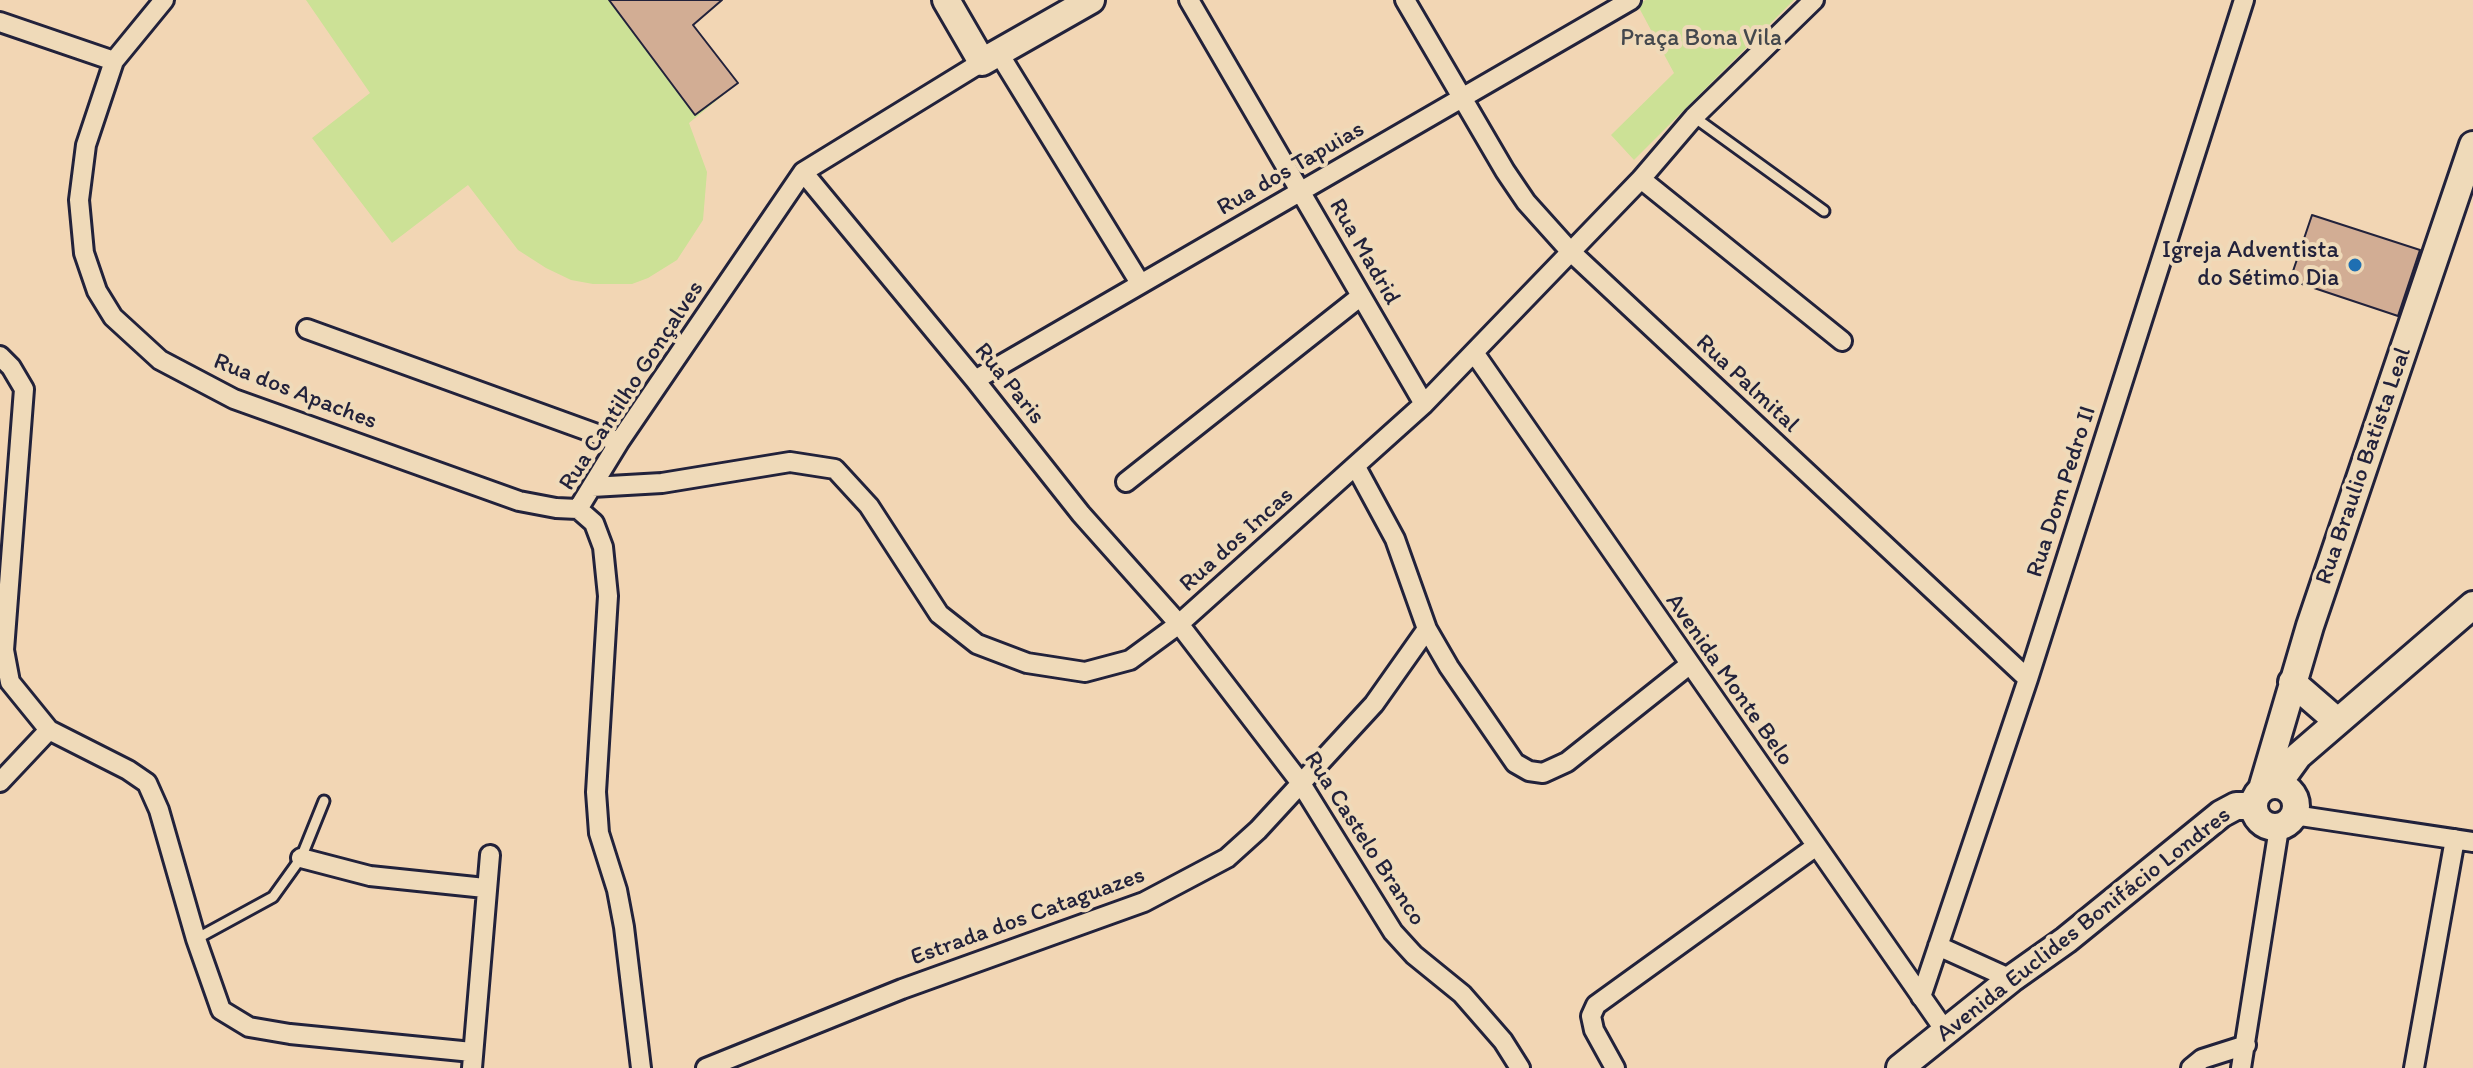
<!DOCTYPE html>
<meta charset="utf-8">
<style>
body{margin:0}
canvas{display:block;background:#f2d6b4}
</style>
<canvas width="2473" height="1068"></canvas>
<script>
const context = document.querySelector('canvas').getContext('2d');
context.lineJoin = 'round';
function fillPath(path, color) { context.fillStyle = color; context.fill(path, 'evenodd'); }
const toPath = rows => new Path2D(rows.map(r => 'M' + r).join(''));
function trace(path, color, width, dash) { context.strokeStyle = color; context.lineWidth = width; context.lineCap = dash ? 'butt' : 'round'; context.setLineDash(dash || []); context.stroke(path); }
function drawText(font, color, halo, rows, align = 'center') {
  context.font = font + ' Itim,sans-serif'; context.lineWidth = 8; context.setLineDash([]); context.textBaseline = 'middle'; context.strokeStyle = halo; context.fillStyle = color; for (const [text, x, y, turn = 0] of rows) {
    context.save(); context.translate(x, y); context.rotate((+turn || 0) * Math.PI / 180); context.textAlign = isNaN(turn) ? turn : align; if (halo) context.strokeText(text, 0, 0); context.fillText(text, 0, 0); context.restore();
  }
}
const green = toPath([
 [306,0,673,0,738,83,689,123,707,172,703,220,677,260,648,278,632,284,593,284,571,280,546,268,518,250,468,185,392,243,312,138,370,93],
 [1646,0,1794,0,1634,160,1611,135,1674,73,1637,4]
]);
const building = toPath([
 [609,0,722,0,693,25,738,83,695,115,609,0],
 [2312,215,2420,250,2398,316,2290,280,2312,215]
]);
const lane = toPath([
 [1694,117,1824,211],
 [196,939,273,897,301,858,324,801]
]);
const street = toPath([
 [164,0,114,61,86,145,79,200,84,253,97,291,113,317,160,360,234,399,519,501,556,508,578,509],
 [1189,0,1424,404],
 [1405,0,1505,171,1526,202,1570,251,2028,679],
 [0,22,114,61],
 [998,52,1140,283],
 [803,172,975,380,1081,514,1179,624,1300,782,1393,932,1414,955,1462,994,1503,1041,1520,1068],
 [1641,179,1842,341],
 [307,329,619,442],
 [1475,354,1946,1032],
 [0,356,11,367,24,389,4,650,10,682,49,730,128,770,147,783,159,810,196,939,221,1010,249,1027,290,1034,472,1052],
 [975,380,1631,0],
 [1126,482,1361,296],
 [592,487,662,483,790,462,835,469,869,506,939,614,977,644,1027,663,1085,672,1130,660,1179,624,1424,404,1641,179,1694,117,1814,0],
 [1427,629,1449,667,1515,763,1529,771,1543,773,1567,762,1689,665],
 [0,782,49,730],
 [2294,815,2473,842],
 [301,858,370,876,485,888],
 [1938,946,2011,979],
 [1921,997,2028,679,2244,0],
 [472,1068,490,855],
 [641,1068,624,927,617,890,599,833,596,792,608,596,603,547,594,523,578,509,619,442,803,172,982,62],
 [706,1068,902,989,1144,902,1227,858,1258,830,1374,704,1427,629,1395,539,1356,467],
 [1615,1068,1594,1030,1591,1016,1596,1005,1815,847],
 [2191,1068,2202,1059,2246,1045],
 [2241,1068,2279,828],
 [2414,1068,2455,839]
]);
const secondary = toPath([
 [946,0,982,62,1091,0],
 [2292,682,2337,721],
 '2254 806a21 21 0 1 1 42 0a21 21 0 1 1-42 0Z',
 [2277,785,2298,756,2473,605],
 [2262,789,2310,626,2473,145],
 [1900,1068,2011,979,2066,940,2221,814,2236,806,2253,806]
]);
const markers = [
 [2355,265,8,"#1f6fb2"]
];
const parkNames = [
 ["Praça Bona Vila",1701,39]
];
const streetNames = [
 ["Rua dos Tapuias",1291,169,-30],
 ["Rua Madrid",1364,252,60],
 ["Rua Paris",1009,384,51],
 ["Rua Palmital",1747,384,43],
 ["Rua Cantilho Gonçalves",632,386,-57],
 ["Rua dos Apaches",295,392,21],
 ["Rua Braulio Batista Leal",2364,466,-71],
 ["Rua Dom Pedro II",2062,492,-72],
 ["Rua dos Incas",1237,540,-42],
 ["Avenida Monte Belo",1729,680,55],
 ["Rua Castelo Branco",1364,839,57],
 ["Estrada dos Cataguazes",1028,917,-20],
 ["Avenida Euclides Bonifácio Londres",2084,925,-38]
];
const poiNames = [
 ["Igreja Adventista",2339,251],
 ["do Sétimo Dia",2339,279]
];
fillPath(green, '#cce196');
fillPath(building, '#d2ad94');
trace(building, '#22223b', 2);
trace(lane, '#22223b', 15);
trace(street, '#22223b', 24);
trace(secondary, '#22223b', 32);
trace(lane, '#efdab9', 9);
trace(street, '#efdab9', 18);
trace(secondary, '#efdab9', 26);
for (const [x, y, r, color] of markers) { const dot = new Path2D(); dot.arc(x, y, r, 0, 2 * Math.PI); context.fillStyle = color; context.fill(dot); trace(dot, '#efdab9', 3); }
drawText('24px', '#44484d', '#efdab9', parkNames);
drawText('24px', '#22223b', '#efdab9', streetNames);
drawText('24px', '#22223b', '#efdab9', poiNames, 'right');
</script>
